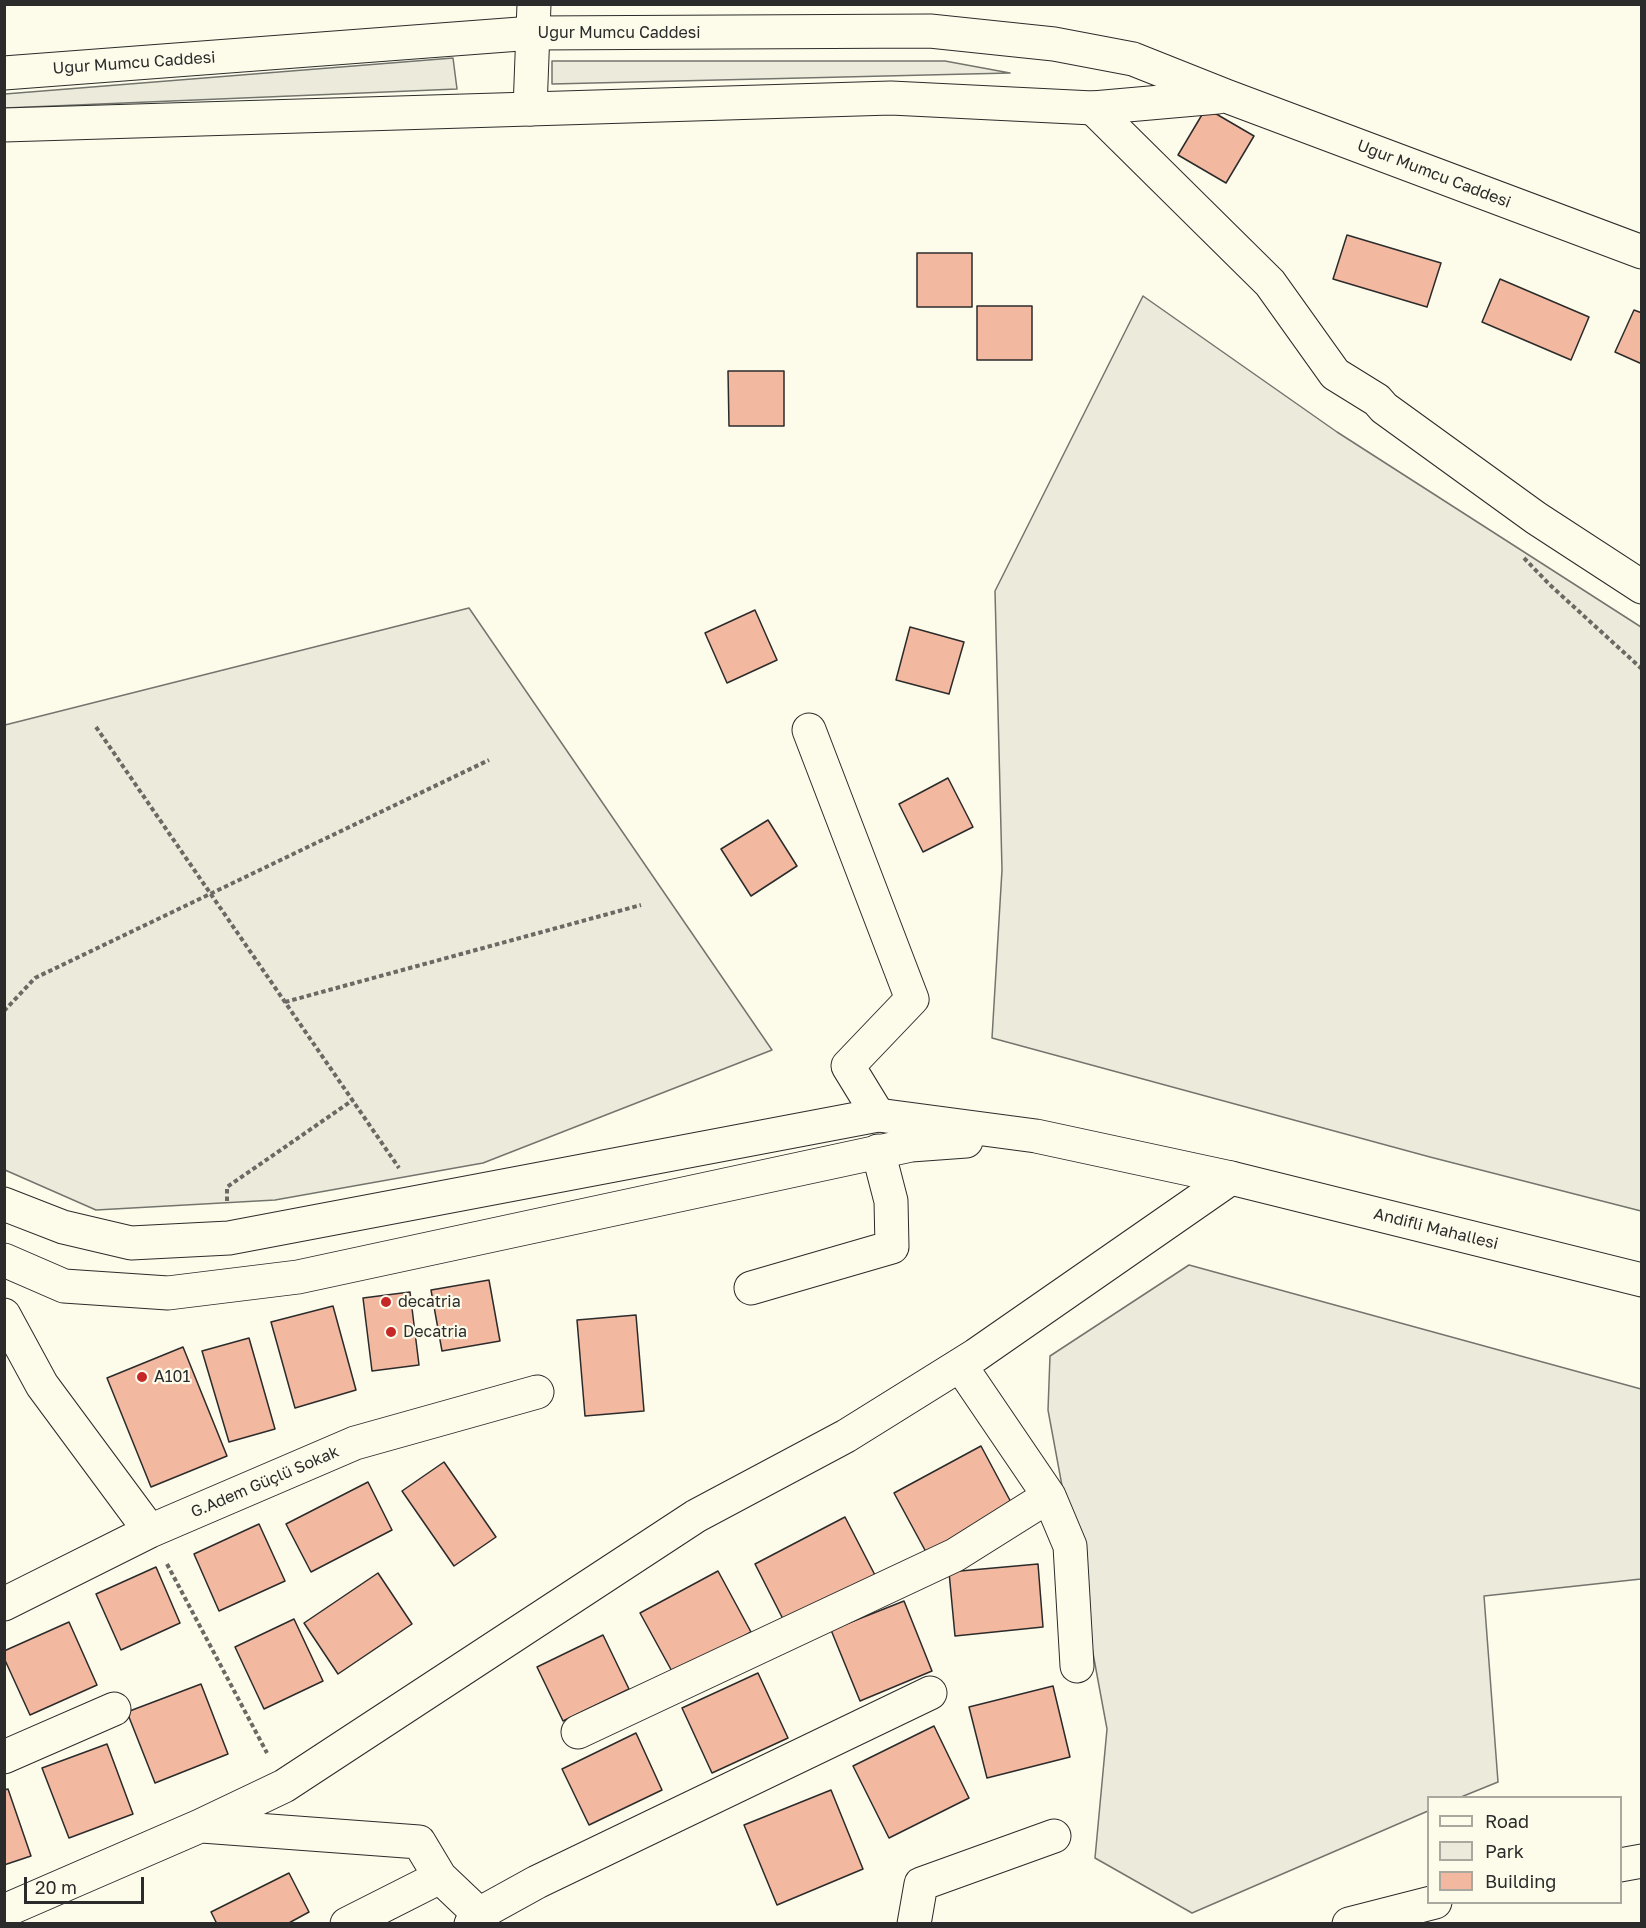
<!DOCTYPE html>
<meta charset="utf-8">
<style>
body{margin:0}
#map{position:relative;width:1646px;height:1928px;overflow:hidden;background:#fdfbea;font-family:"Golos Text",sans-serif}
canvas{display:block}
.frame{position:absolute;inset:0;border:6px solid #2b2b2b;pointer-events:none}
.legend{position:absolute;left:1427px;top:1796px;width:195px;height:108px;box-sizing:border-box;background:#fdfbea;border:2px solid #a9a89e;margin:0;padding:8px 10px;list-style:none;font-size:18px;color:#2b2b2b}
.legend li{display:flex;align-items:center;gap:12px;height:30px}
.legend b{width:30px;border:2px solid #a9a89e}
.scale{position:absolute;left:24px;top:1877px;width:120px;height:27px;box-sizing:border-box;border:3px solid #2b2b2b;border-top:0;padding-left:8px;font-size:18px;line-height:21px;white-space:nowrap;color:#2b2b2b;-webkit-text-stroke:4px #fdfbea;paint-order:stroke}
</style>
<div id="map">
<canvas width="1646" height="1928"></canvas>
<div class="frame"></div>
<ul class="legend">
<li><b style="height:8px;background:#fdfbea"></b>Road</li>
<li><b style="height:16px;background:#ecebdb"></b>Park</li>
<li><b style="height:16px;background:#f2b8a0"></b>Building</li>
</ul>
<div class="scale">20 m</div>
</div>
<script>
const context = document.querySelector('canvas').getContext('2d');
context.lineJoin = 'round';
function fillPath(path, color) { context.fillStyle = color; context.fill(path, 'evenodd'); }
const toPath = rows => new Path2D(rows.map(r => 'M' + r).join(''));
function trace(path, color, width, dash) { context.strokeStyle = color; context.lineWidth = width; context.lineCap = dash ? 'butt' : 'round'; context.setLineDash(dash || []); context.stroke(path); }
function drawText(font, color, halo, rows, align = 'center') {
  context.font = font + ' "Golos Text",sans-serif'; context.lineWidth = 4.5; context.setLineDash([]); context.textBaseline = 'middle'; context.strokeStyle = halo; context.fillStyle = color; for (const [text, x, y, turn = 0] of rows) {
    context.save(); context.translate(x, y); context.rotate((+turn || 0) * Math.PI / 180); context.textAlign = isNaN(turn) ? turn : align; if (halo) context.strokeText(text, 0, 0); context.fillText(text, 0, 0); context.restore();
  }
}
const green = toPath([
 [453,58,457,89,5,108,5,94,453,58],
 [552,61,945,61,1010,73,552,84,552,61],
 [1143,296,1337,432,1641,627,1641,1211,1430,1157,992,1038,1002,870,995,591,1143,296],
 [469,608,772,1050,483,1163,275,1200,96,1210,5,1170,5,725,469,608],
 [1189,1265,1641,1389,1641,1579,1484,1596,1498,1782,1461,1797,1428,1798,1428,1811,1192,1913,1095,1858,1107,1729,1048,1410,1050,1356,1189,1265]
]);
const building = toPath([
 [1206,108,1254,136,1226,183,1178,155,1206,108],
 [1347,235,1441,263,1427,307,1333,279,1347,235],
 [917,253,972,253,972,307,917,307,917,253],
 [1500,279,1589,317,1571,360,1482,322,1500,279],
 [977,306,1032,306,1032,360,977,360,977,306],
 [1634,310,1642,313,1642,364,1615,352,1634,310],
 [728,371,784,371,784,426,729,426,728,371],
 [755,610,777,660,727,683,705,633,755,610],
 [910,627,964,642,949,694,896,680,910,627],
 [948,778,973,827,923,852,899,804,948,778],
 [768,820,797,866,751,896,721,849,768,820],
 [489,1280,500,1341,442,1351,431,1290,489,1280],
 [410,1292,419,1365,372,1371,363,1298,410,1292],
 [333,1306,356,1390,295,1408,271,1322,333,1306],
 [636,1315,644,1411,585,1416,577,1320,636,1315],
 [249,1338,275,1429,229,1442,202,1351,249,1338],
 [183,1347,227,1456,151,1487,107,1378,183,1347],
 [981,1446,1013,1506,926,1552,894,1493,981,1446],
 [444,1462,496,1537,454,1566,402,1491,444,1462],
 [368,1482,392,1530,311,1572,286,1524,368,1482],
 [845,1517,876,1577,785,1623,755,1564,845,1517],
 [259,1524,285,1581,219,1611,194,1554,259,1524],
 [1038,1564,1043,1627,955,1636,949,1572,1038,1564],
 [156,1567,180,1623,121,1650,96,1594,156,1567],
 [718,1571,751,1632,674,1675,640,1613,718,1571],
 [378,1573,412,1624,338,1674,304,1623,378,1573],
 [904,1601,932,1671,860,1701,831,1630,904,1601],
 [294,1619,323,1681,264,1709,235,1647,294,1619],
 [69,1622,97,1685,30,1715,4,1658,4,1651,69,1622],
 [603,1635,629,1689,563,1721,537,1667,603,1635],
 [758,1673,788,1738,712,1773,682,1708,758,1673],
 [201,1684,228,1754,155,1783,127,1712,201,1684],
 [1053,1686,1070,1757,987,1778,969,1707,1053,1686],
 [934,1726,969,1798,889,1838,853,1766,934,1726],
 [636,1733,662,1790,589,1825,562,1769,636,1733],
 [107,1744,133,1814,69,1838,42,1768,107,1744],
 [8,1789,31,1856,4,1865,4,1790,8,1789],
 [831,1790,863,1869,777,1905,744,1825,831,1790],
 [289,1873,309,1912,287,1924,217,1924,211,1912,289,1873]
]);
const path = toPath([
 [1524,558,1550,585,1642,669],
 [96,727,399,1168],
 [285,1002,641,905],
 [4,1011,35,978,489,760],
 [227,1201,227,1187,353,1100],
 [167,1564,267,1753]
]);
const minor = toPath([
 [1093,108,1270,283,1335,374,1377,400,1384,408,1536,518,1642,587],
 [530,109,534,4],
 [809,730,912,999,848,1066,878,1115],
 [751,1288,892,1247,891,1201,878,1151],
 [4,1315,42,1385,150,1531],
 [960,1365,1049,1496,1070,1546,1077,1666],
 [4,1604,150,1531,355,1443,537,1392],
 [578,1732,955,1555,1049,1496],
 [4,1757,114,1709],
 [202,1826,419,1842,440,1877,479,1914,471,1924],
 [4,1911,200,1826,284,1786,696,1516,846,1436,976,1355,1231,1178],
 [479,1914,537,1882,930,1693],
 [347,1924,440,1877],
 [914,1924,921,1884,1054,1836]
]);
const major = toPath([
 [4,73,533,33,930,31,1054,44,1133,59,1226,96,1642,252],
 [4,125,891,98,1093,108,1218,97],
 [4,1204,63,1227,131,1243,229,1238,878,1115,1036,1136,1231,1178,1642,1280],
 [4,1260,64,1286,168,1293,298,1277,911,1145,966,1141]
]);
const highway = toPath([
 [1620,1865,1642,1861],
 [1349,1924,1435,1902]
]);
const markers = [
 [386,1302,6,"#c62828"],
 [391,1332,6,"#c62828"],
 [142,1377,6,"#c62828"]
];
const streetNames = [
 ["Uğur Mumcu Caddesi",619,33],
 ["Uğur Mumcu Caddesi",134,63,-4],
 ["Uğur Mumcu Caddesi",1434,174,21],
 ["Andifli Mahallesi",1436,1229,14],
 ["G.Adem Güçlü Sokak",265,1482,-23]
];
const poiNames = [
 ["decatria",398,1302],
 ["Decatria",403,1332],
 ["A101",154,1377]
];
fillPath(green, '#ecebdb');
trace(green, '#74746e', 1.5);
fillPath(building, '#f2b8a0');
trace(building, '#2b2b2b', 1.5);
trace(minor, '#2b2b2b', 35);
trace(major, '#2b2b2b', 35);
trace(highway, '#2b2b2b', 35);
trace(path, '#6a6964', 4, [4.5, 3]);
trace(minor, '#fdfbea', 33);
trace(major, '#fdfbea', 33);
trace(highway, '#fdfbea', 33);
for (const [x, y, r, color] of markers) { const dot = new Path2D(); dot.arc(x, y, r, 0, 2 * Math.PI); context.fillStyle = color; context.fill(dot); trace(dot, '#fdfbea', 2); }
drawText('16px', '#2b2b2b', '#fdfbea', streetNames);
drawText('16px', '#2b2b2b', '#fdfbea', poiNames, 'left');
</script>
